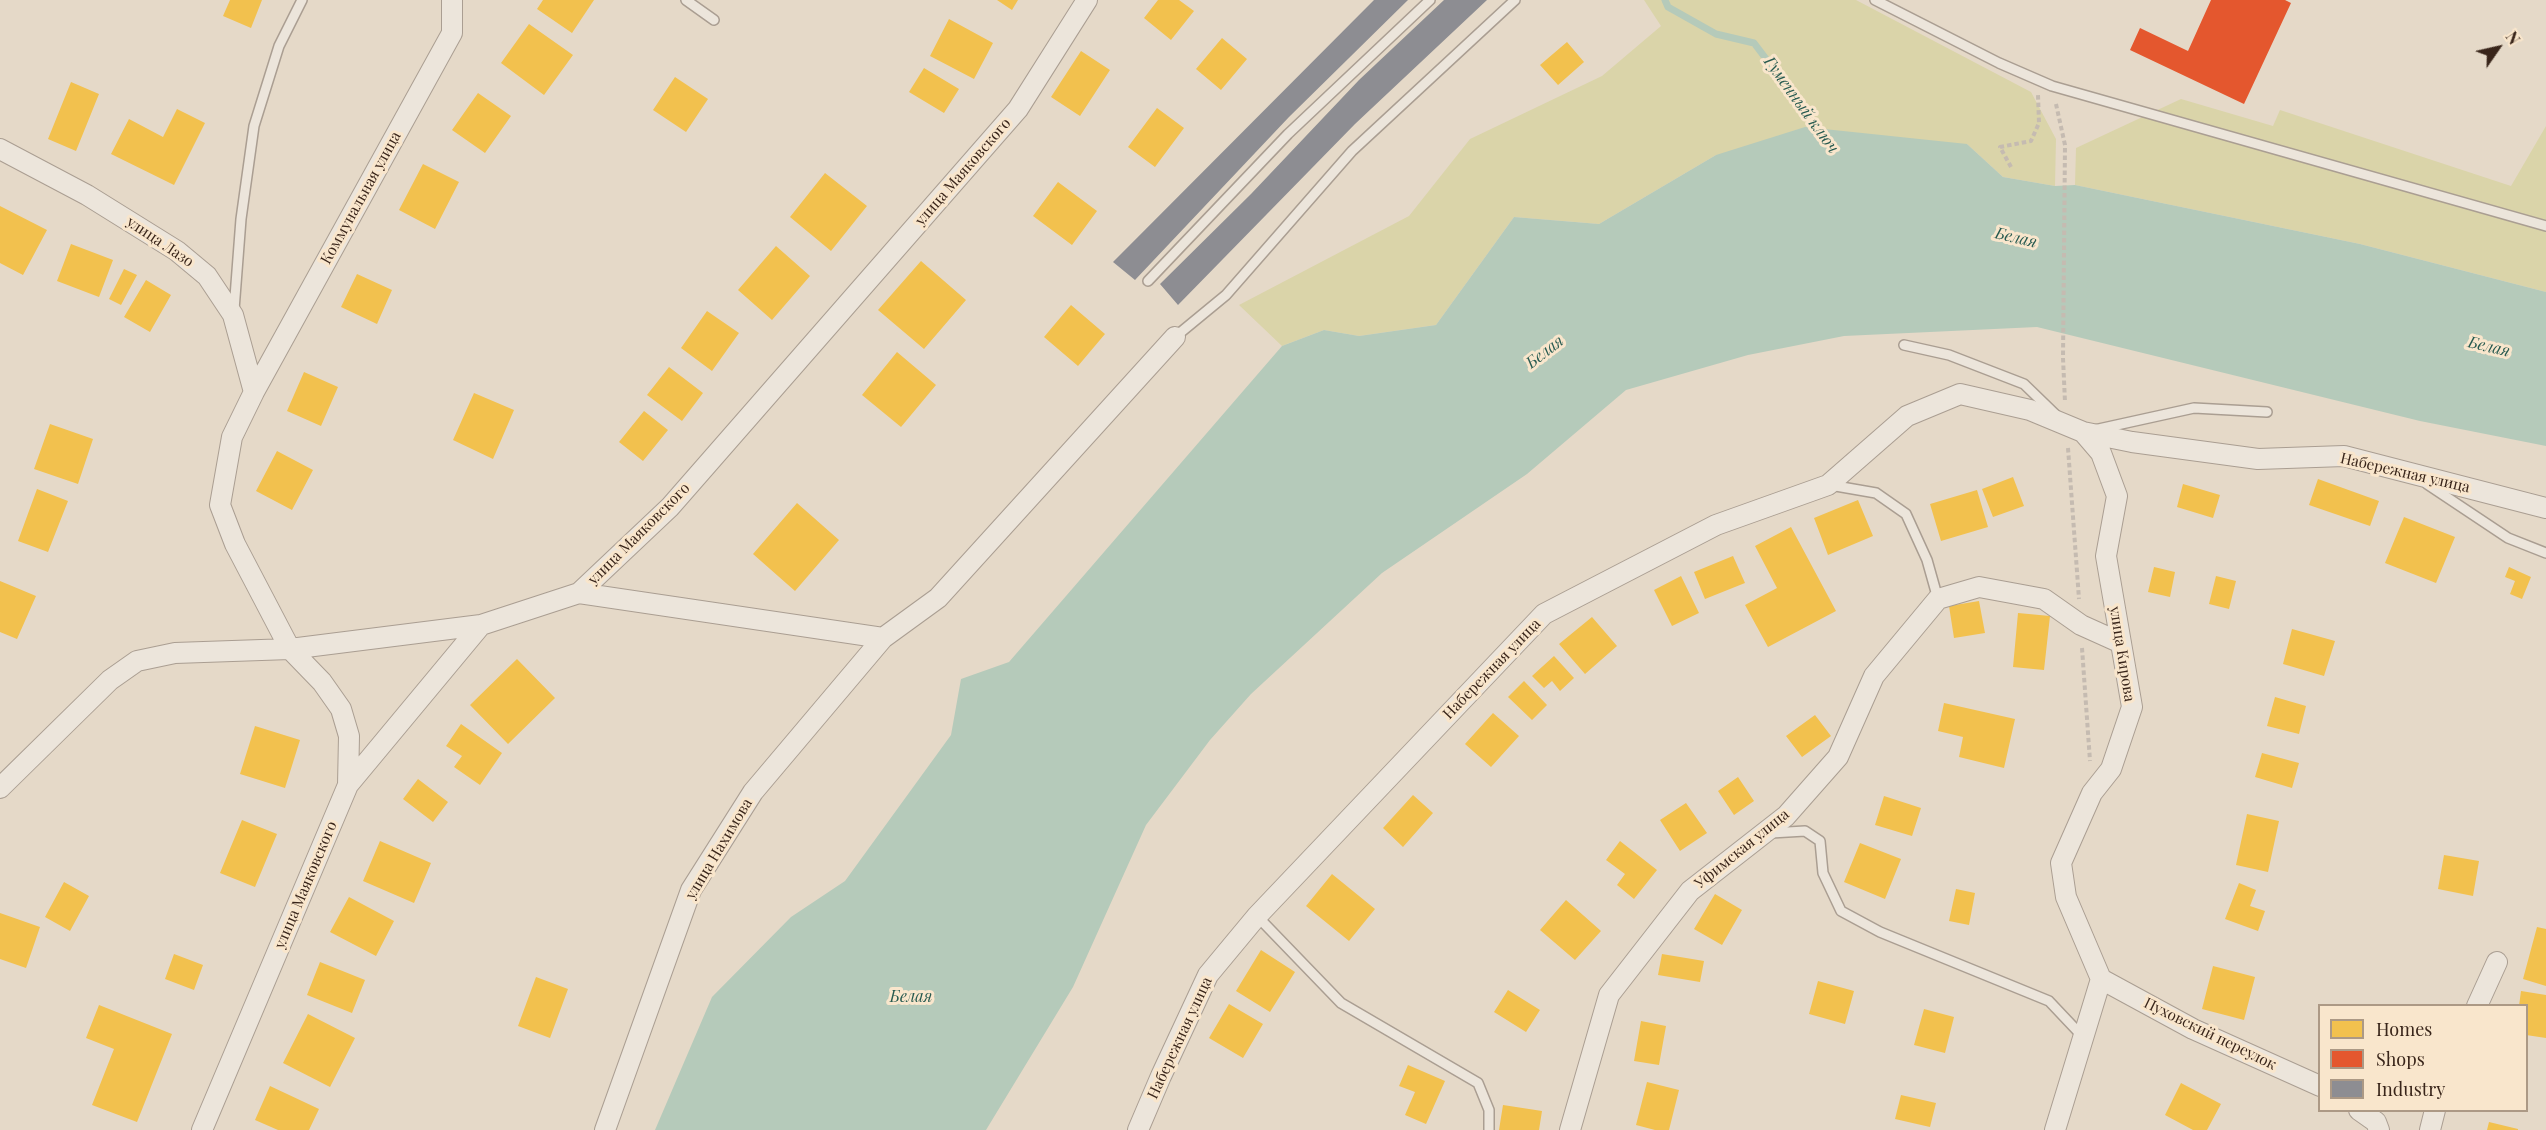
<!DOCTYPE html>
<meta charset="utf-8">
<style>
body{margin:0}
#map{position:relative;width:2546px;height:1130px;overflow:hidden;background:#e5d9c8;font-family:"Playfair Display",serif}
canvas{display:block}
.legend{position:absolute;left:2318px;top:1004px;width:210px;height:108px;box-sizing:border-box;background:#f9e6cc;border:2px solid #ac9985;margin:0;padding:8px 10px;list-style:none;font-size:18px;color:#39251a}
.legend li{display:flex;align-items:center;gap:12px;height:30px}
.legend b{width:30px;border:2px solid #ac9985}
.north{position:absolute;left:2468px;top:18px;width:60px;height:60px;-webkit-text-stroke:4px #f9e6cc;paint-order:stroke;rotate:56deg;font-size:16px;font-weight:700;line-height:24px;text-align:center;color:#39251a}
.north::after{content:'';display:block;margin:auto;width:21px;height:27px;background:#39251a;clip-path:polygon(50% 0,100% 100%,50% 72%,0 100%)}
</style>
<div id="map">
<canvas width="2546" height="1130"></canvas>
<ul class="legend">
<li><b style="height:16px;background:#f2c14e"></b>Homes</li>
<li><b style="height:16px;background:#e4572e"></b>Shops</li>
<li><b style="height:16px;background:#8d8d92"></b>Industry</li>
</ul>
<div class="north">N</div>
</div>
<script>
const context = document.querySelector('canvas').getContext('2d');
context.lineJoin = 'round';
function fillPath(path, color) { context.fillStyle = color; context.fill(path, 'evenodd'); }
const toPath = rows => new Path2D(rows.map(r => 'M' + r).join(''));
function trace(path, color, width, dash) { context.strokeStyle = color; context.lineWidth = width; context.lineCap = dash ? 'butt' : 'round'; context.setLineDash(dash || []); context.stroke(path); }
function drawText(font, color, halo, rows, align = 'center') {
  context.font = font + ' "Playfair Display",serif'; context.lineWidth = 6; context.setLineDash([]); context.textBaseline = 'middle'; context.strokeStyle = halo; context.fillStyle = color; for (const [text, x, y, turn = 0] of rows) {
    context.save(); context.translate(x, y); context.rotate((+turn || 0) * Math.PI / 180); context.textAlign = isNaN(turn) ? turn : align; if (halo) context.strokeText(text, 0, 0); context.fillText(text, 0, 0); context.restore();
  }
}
const green = toPath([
 [1644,0,1856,0,2031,92,2056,139,2055,186,2003,177,1967,144,1716,155,1599,224,1514,217,1436,325,1359,336,1324,330,1282,346,1239,305,1409,216,1470,139,1602,76,1661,26],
 [2181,99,2273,126,2280,110,2511,186,2546,126,2546,292,2360,244,2075,185,2076,148]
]);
const water = toPath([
 [1805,127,1967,144,2003,177,2055,186,2075,185,2360,244,2546,292,2546,446,2420,421,2037,327,1844,336,1748,355,1626,390,1527,474,1382,573,1251,694,1210,740,1146,825,1073,987,986,1130,655,1130,712,997,791,917,845,881,951,735,961,679,1009,662,1282,346,1324,330,1359,336,1436,325,1514,217,1599,224,1716,155]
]);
const homes = toPath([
 [230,0,262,0,251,28,223,16],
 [543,0,594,0,572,33,537,9],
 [997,0,1018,0,1012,10],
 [1158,0,1179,0,1194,11,1171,40,1144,18],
 [949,19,993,43,974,79,930,56],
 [529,24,573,55,544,95,501,63],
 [1222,38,1247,59,1221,90,1196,69],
 [1567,42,1584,62,1558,85,1540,65],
 [1081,51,1110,70,1080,116,1051,97],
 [924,68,959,89,944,113,909,92],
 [675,77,708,99,686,132,653,110],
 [71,82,99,94,76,151,48,139],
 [478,93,511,116,485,153,452,130],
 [1157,108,1184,128,1155,167,1128,147],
 [177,109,205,123,174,185,111,154,129,119,163,137],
 [423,164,459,182,435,229,399,210],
 [825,173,867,206,831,251,790,217],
 [1058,182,1097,211,1072,245,1033,216],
 [0,206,47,230,23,275,0,263],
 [71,244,113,260,99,297,57,281],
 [776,246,810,276,772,320,738,290],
 [921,261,966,300,924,349,878,310],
 [124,269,137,275,121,305,109,299],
 [357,274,392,290,377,324,341,307],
 [146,280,171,295,150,332,124,317],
 [1071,305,1105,334,1078,366,1044,337],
 [707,311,739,333,712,371,681,348],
 [897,352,936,385,901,427,862,395],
 [669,367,703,393,682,421,647,395],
 [304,372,338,387,321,426,287,411],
 [474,393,514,410,493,459,453,440],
 [644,411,668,430,643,461,619,442],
 [50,424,93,439,78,484,34,469],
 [277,451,313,470,292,510,256,491],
 [2013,477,2024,506,1993,517,1982,489],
 [2318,479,2379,501,2370,526,2309,505],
 [2183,484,2220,495,2213,518,2177,507],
 [37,489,68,501,48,552,18,541],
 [1977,490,1988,527,1941,541,1930,504],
 [1858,500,1873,536,1828,555,1814,518],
 [797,503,839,540,795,591,753,554],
 [2404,517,2455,537,2436,583,2385,563],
 [1791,527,1836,611,1768,647,1745,605,1777,588,1755,546],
 [1733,556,1745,583,1705,599,1694,572],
 [2154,567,2175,572,2170,597,2148,592],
 [2509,567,2531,577,2522,599,2510,594,2515,581,2505,577],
 [1681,576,1699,613,1672,626,1654,590],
 [2216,576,2236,581,2229,609,2209,604],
 [0,581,36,596,17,639,0,632],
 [1979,601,1985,633,1954,638,1949,606],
 [2018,613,2050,616,2044,670,2013,667],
 [1592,617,1617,646,1585,674,1559,644],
 [2292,629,2335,641,2324,676,2283,664],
 [1554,656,1574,678,1560,691,1552,681,1544,688,1532,676],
 [517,659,555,698,508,744,470,705],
 [1524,681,1547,705,1532,720,1508,697],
 [2275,697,2306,706,2299,734,2267,726],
 [1944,703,2015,719,2004,768,1959,757,1963,737,1938,731],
 [1493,713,1519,736,1491,767,1465,744],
 [1815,715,1831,736,1802,757,1786,736],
 [461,724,502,753,480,785,454,767,462,756,446,746],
 [255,726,300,740,285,788,240,774],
 [2262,753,2299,763,2292,788,2255,777],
 [1738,777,1754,801,1734,815,1718,791],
 [418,779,448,802,433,822,403,799],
 [1413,795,1433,813,1403,847,1383,828],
 [1884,796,1921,808,1912,836,1875,825],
 [1686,803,1707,833,1680,851,1660,820],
 [2247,814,2279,821,2268,872,2236,865],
 [242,820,277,834,255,887,220,873],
 [380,841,431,863,414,903,363,881],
 [1620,841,1657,870,1634,899,1617,885,1625,874,1606,860],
 [1860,843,1901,859,1885,899,1844,882],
 [2444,855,2479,861,2473,896,2438,889],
 [1332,874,1375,909,1349,941,1306,906],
 [64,882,89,896,70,931,45,917],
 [2239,883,2256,890,2250,906,2265,911,2258,931,2225,919],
 [1956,889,1975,893,1969,925,1949,921],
 [1715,894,1742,910,1722,945,1694,929],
 [349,897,394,921,376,956,330,932],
 [1566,900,1601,931,1575,960,1540,930],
 [0,913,40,927,26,968,0,959],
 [2537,927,2546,929,2546,986,2523,979],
 [1261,950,1295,972,1270,1012,1236,991],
 [174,954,203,965,194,990,165,979],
 [1662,954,1704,961,1700,982,1658,975],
 [320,962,365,980,352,1013,307,995],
 [2213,966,2255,977,2244,1020,2202,1009],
 [536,977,568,989,550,1038,518,1026],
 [1818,981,1854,991,1845,1024,1809,1014],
 [1508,990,1540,1010,1526,1032,1494,1012],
 [2521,991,2546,995,2546,1038,2526,1035,2526,1006,2519,1006],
 [1229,1004,1263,1024,1243,1058,1209,1038],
 [99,1005,172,1034,137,1122,92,1105,114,1049,86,1038],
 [1924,1009,1954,1017,1945,1053,1914,1045],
 [308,1014,355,1038,330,1087,283,1063],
 [1641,1021,1666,1026,1659,1065,1634,1061],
 [1408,1065,1445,1081,1426,1124,1405,1115,1415,1092,1399,1086],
 [1647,1082,1679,1090,1669,1130,1655,1130,1636,1125],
 [2181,1083,2221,1104,2207,1130,2193,1130,2165,1115],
 [270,1086,319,1109,309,1130,278,1130,255,1120],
 [1901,1095,1936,1103,1930,1127,1895,1119],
 [1503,1105,1542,1111,1539,1130,1499,1130],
 [2489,1122,2518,1129,2518,1130,2487,1130]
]);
const shops = toPath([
 [2211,0,2285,0,2291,3,2244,104,2130,50,2140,28,2188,51]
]);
const industry = toPath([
 [1374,0,1408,0,1289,117,1135,280,1113,262],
 [1444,0,1487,0,1355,124,1178,305,1160,284,1251,194,1359,80]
]);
const stream = toPath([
 [1665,0,1668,7,1716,34,1754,43,1823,134]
]);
const path = toPath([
 [2056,104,2065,145,2063,358,2065,402],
 [2011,167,2000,147,2031,141,2039,123,2038,95],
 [2068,448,2079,599],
 [2082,648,2090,761]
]);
const service = toPath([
 [686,0,714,20],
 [1875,0,1999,63,2052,86,2546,226],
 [1148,281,1288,134,1430,0],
 [234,310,241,219,254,126,279,46,302,0],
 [1175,337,1226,295,1352,151,1515,0],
 [1904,345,1949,355,2024,384,2056,415],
 [2094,430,2194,408,2267,412],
 [2427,484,2508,538,2546,553],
 [1830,485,1876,493,1906,514,1927,560,1938,599],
 [1771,833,1805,831,1820,841,1823,873,1841,911,1880,932,2049,1001,2083,1037],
 [1257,916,1341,1003,1478,1083,1489,1110,1489,1130]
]);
const minor = toPath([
 [452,0,452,33,254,392,232,437,220,505,235,544,290,649,481,625],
 [0,149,87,195,177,251,207,276,233,315,254,392],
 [2083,432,2132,442,2258,459,2344,456,2546,508],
 [579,593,883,638],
 [0,788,110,680,137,661,175,653,290,649,322,682,341,709,349,736,348,785],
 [2101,979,2193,1029,2320,1086],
 [2477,1006,2497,962],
 [2359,1110,2376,1122,2379,1130],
 [202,1130,348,785,481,625,579,593,670,507,1018,109,1087,0],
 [605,1130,691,890,753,792,883,638,938,598,1175,337],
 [1138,1130,1161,1076,1208,975,1257,916,1544,614,1716,525,1828,485,1907,416,1960,394,2030,410,2083,432,2101,453,2117,496,2106,556,2132,707,2111,769,2092,793,2061,863,2066,897,2101,979,2055,1130],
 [1570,1130,1609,995,1690,891,1786,816,1838,757,1874,676,1938,599,1979,587,2044,599,2081,625,2121,643],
 [2430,1130,2435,1110]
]);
const streetNames = [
 ["улица Маяковского",963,172,-49],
 ["Коммунальная улица",361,198,-61],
 ["улица Лазо",160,242,34],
 ["Набережная улица",2405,473,13],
 ["улица Маяковского",639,534,-45],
 ["улица Кирова",2122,654,81],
 ["Набережная улица",1492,669,-46],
 ["улица Нахимова",719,849,-59],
 ["Уфимская улица",1742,849,-39],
 ["улица Маяковского",306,885,-67],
 ["Пуховский переулок",2210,1034,26],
 ["Набережная улица",1180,1038,-65]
];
const waterNames = [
 ["Гуменный ключ",1801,105,54],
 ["Белая",2016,238,13],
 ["Белая",2489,347,13],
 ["Белая",1545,352,-38],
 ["Белая",911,997]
];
fillPath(green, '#dad4a9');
fillPath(water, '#b5caba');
fillPath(homes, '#f2c14e');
fillPath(shops, '#e4572e');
fillPath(industry, '#8d8d92');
trace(stream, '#b5caba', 7);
trace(service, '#aa9e92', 12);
trace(minor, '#aa9e92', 22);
trace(path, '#c5bbb1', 4, [4.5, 3]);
trace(service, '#ece5db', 9);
trace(minor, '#ece5db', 20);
drawText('15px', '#39251a', '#f9e6cc', streetNames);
drawText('italic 16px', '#275a50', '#f9e6cc', waterNames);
</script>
